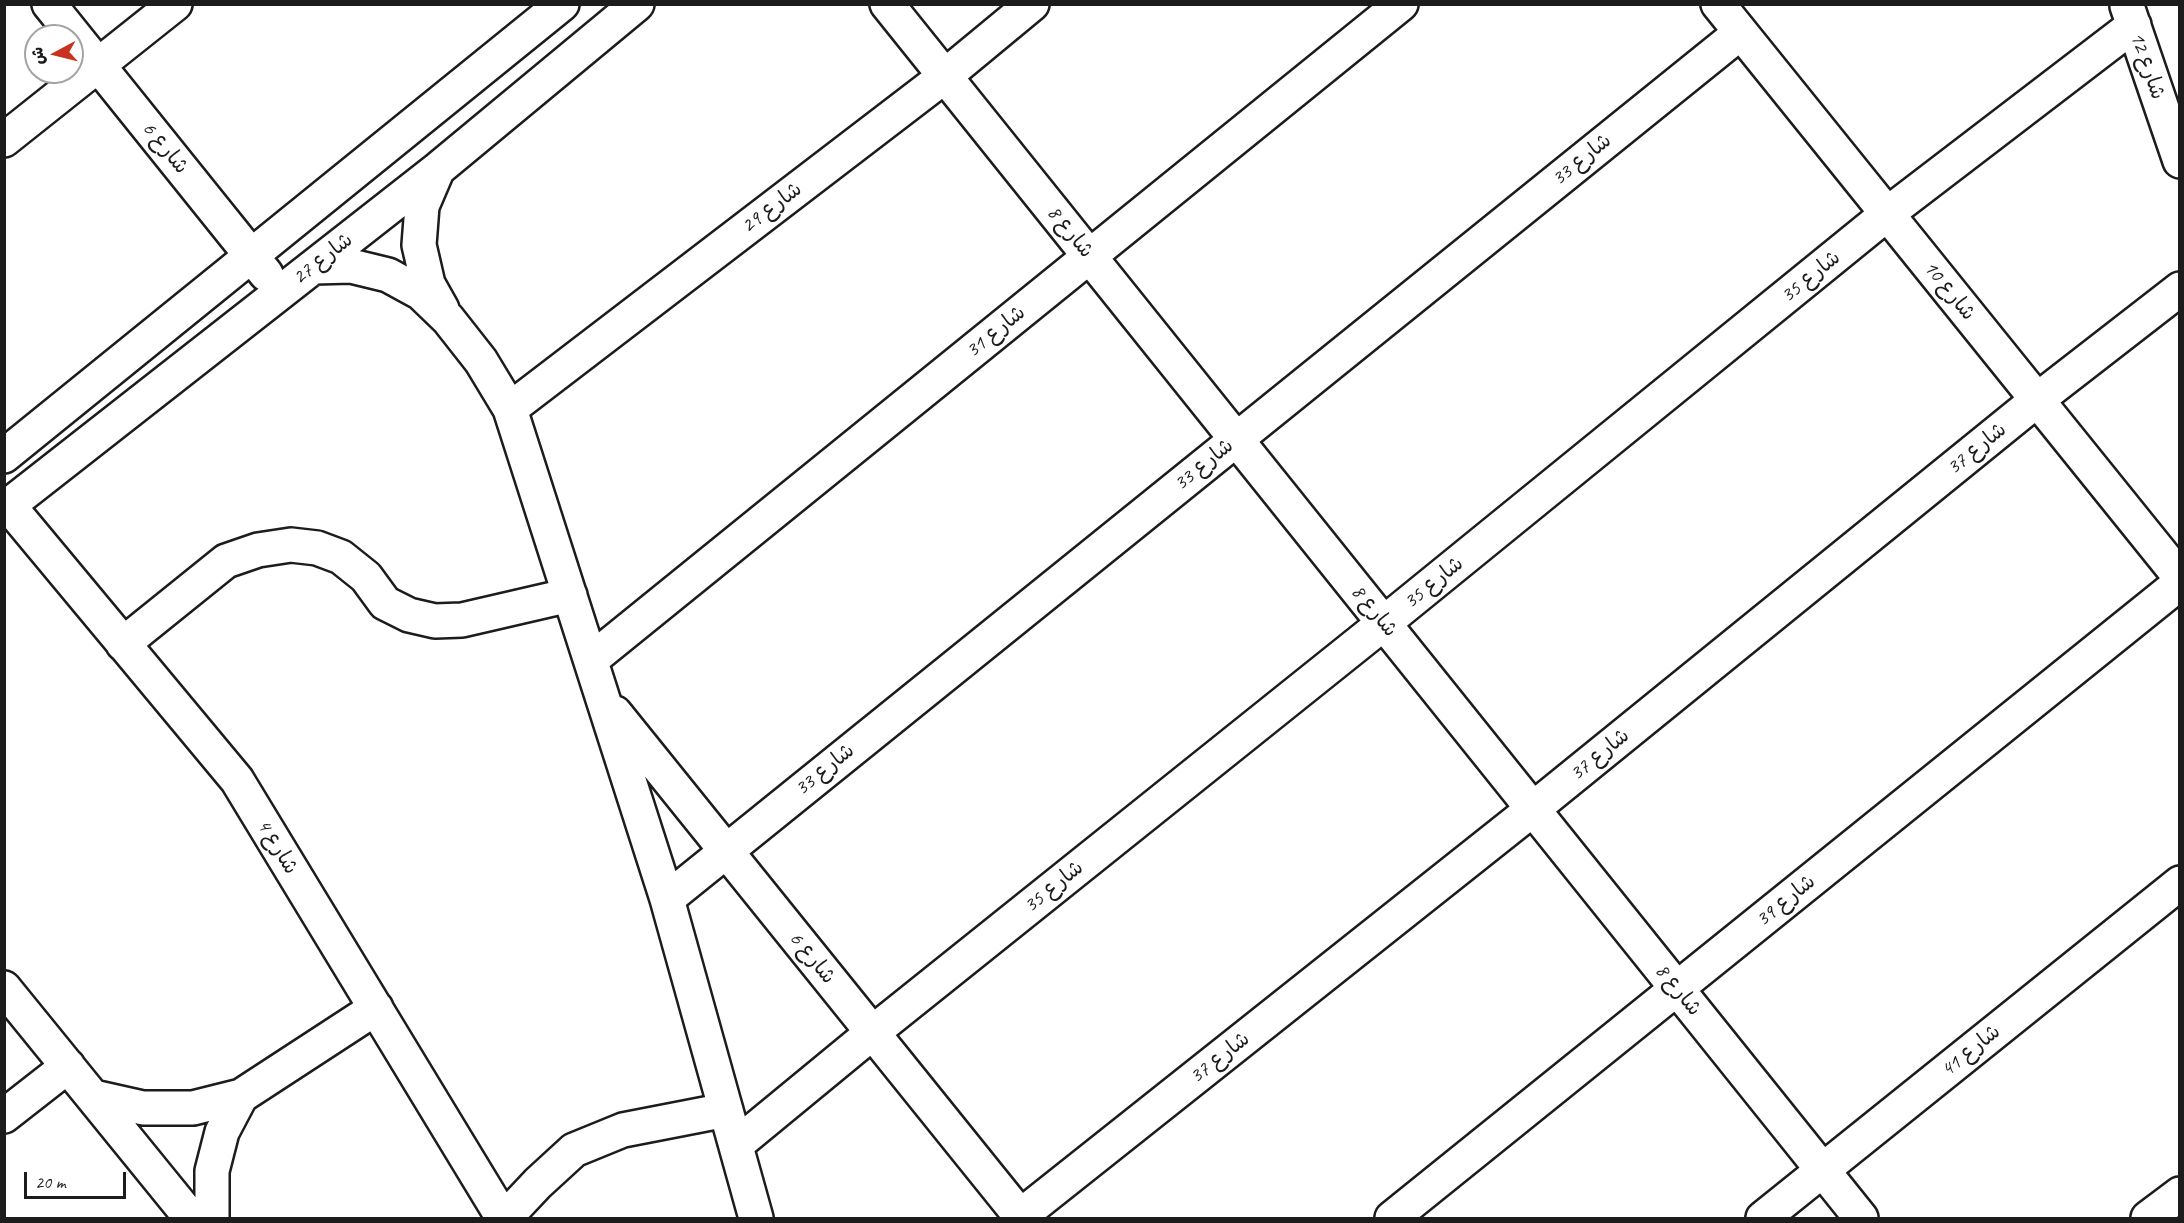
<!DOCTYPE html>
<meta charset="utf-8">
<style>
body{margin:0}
#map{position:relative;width:2184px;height:1223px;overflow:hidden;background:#fff;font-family:Caveat,"Playpen Sans Arabic",sans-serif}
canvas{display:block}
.frame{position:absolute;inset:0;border:6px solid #1c1c1c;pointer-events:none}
.north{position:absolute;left:24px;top:24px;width:60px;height:60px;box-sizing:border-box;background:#fff;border:2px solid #a4a4a4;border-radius:50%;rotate:263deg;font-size:16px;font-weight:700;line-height:24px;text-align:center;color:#1c1c1c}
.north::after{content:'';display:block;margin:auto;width:21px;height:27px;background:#c8321e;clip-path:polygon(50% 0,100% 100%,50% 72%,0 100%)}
.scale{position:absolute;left:24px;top:1172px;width:102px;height:27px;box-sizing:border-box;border:3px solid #1c1c1c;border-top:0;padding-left:8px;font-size:18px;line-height:21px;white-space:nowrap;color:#1c1c1c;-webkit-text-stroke:4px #fff;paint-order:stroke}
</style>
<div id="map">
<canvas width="2184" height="1223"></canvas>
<div class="frame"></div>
<div class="north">ش</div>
<div class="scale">20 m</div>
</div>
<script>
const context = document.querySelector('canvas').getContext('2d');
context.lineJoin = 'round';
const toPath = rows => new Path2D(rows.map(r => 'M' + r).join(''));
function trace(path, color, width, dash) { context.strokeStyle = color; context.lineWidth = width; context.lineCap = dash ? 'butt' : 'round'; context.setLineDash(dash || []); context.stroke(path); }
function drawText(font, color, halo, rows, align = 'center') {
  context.font = font + ' Caveat,"Playpen Sans Arabic",sans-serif'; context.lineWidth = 5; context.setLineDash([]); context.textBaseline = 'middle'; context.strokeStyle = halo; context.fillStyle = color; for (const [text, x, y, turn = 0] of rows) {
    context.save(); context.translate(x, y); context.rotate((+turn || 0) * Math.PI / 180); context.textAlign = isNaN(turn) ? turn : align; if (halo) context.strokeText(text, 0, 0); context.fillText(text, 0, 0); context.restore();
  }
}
const street = toPath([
 [49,4,266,274],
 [887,4,1861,1218],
 [1718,4,2180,577],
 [2127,6,2180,161],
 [4,140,175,4],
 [437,171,422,206,419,245,428,284,442,309],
 [314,267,351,266,388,275,421,293,448,319,481,361,510,409,667,899,756,1218],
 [510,409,945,76,1032,4],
 [4,456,562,4],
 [9,506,237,780,503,1218],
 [4,509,438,169,637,4],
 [123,644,226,561,258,550,291,545,317,548,341,557,366,577,385,603,409,615,435,621,462,620,570,595],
 [591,660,1401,4],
 [615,713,1022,1218],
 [667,899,1740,33],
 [4,988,191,1218],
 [94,1097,143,1108,193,1108,241,1096,376,1008],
 [4,1116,68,1066],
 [736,1145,872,1033,1384,623,1887,214,2134,25],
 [212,1218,212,1171,222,1132,241,1096],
 [505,1218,538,1183,574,1150,623,1130,726,1110],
 [1018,1218,1533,809,2037,400,2180,289],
 [1392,1218,2180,583],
 [1763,1218,2180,883],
 [2148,1218,2180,1194]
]);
const streetNames = [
 ["شارع 12",2147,66,71],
 ["شارع 6",165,148,51],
 ["شارع 33",1582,160,-39],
 ["شارع 29",772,208,-37],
 ["شارع 8",1070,232,51],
 ["شارع 27",323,259,-38],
 ["شارع 35",1811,277,-39],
 ["شارع 10",1949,291,51],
 ["شارع 31",996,332,-39],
 ["شارع 37",1977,449,-39],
 ["شارع 33",1204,465,-39],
 ["شارع 35",1434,583,-39],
 ["شارع 8",1374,611,51],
 ["شارع 37",1600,755,-39],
 ["شارع 33",825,770,-39],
 ["شارع 4",277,847,59],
 ["شارع 35",1054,887,-39],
 ["شارع 39",1786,901,-39],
 ["شارع 6",812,958,51],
 ["شارع 8",1678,990,51],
 ["شارع 41",1971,1051,-39],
 ["شارع 37",1220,1058,-38]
];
trace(street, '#1c1c1c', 38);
trace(street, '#fff', 33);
drawText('21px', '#1c1c1c', '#fff', streetNames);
</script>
